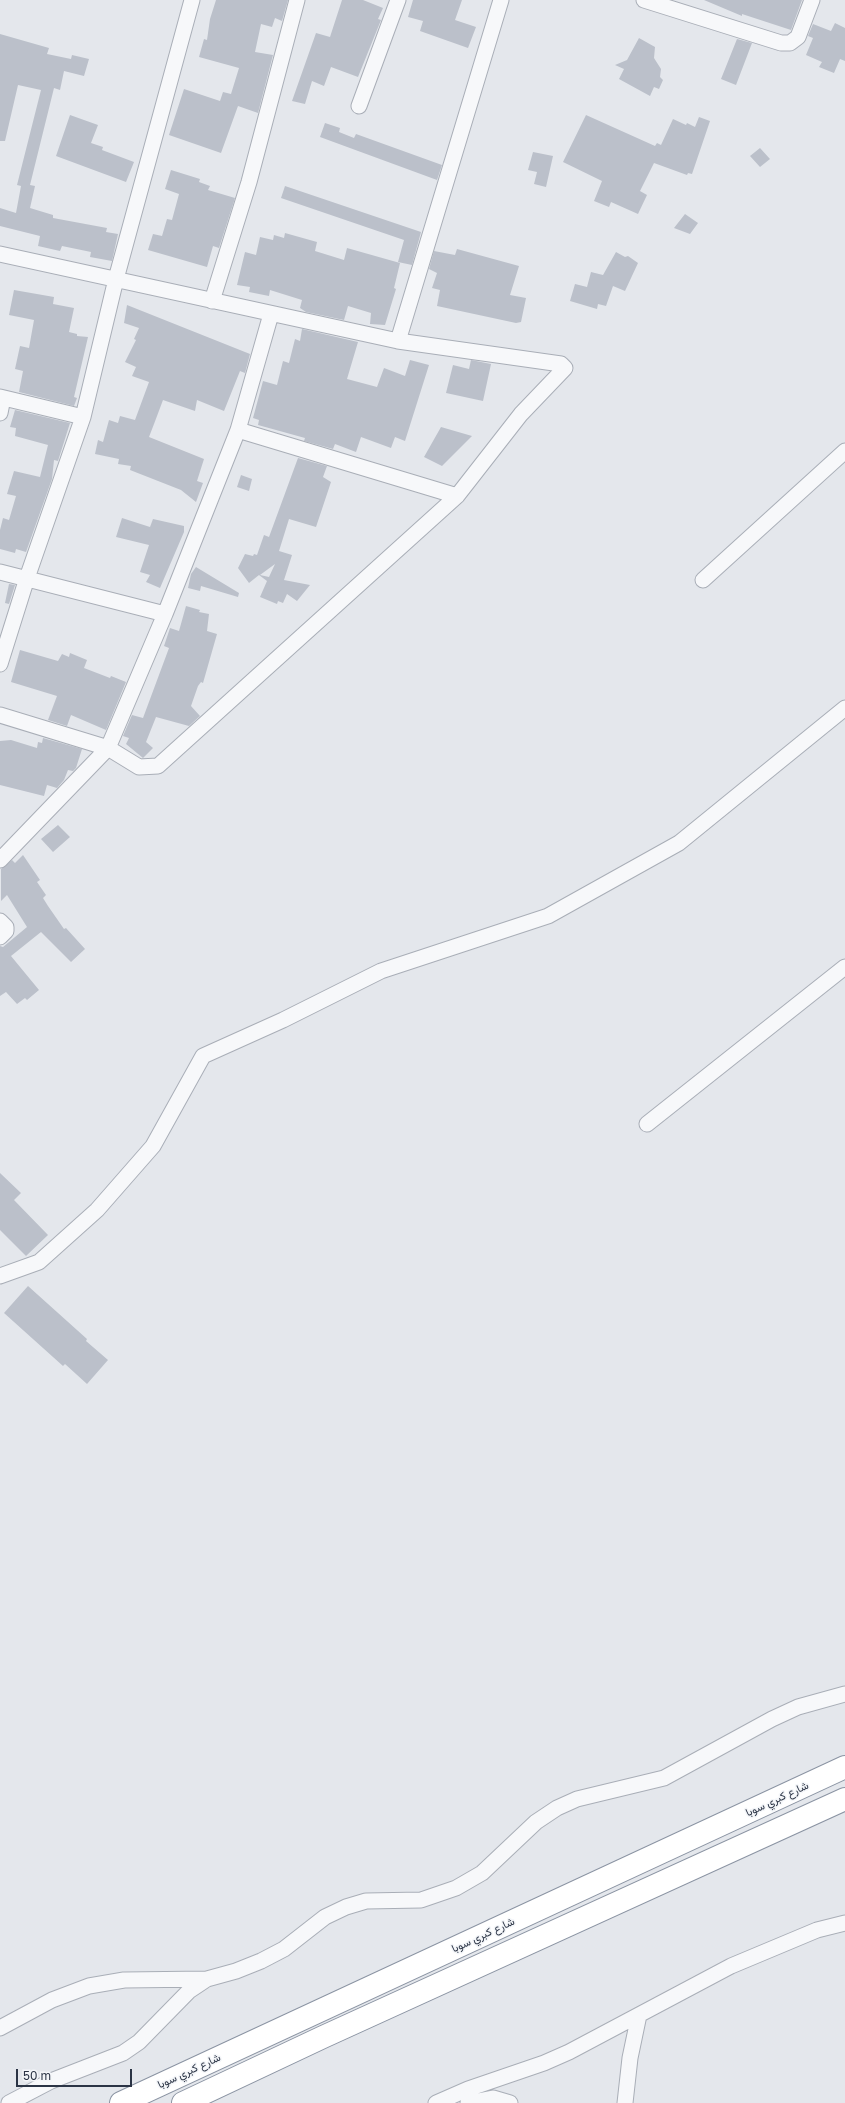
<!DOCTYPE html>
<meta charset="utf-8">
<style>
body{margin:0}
#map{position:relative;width:845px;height:2103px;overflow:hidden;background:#e4e7ec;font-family:"Golos Text",sans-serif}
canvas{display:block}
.scale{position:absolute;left:16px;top:2069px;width:116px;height:18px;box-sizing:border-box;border:2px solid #2b3445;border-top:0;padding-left:5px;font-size:12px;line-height:14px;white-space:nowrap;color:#2b3445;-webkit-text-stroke:3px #f4f6f9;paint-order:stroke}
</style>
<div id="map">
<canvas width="845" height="2103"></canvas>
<div class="scale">50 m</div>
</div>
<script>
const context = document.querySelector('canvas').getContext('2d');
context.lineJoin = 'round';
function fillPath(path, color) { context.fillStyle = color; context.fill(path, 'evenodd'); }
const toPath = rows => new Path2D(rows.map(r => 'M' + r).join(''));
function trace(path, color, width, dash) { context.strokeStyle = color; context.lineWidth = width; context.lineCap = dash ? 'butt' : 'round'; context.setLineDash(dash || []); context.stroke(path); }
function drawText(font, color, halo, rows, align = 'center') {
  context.font = font + ' "Golos Text",Vazirmatn,sans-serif'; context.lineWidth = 3; context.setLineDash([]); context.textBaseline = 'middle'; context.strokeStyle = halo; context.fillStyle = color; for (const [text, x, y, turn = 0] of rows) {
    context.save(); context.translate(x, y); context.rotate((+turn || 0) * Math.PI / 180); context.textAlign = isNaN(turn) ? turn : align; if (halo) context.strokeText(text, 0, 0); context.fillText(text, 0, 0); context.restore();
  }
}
const building = toPath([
 [216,0,288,0,282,21,275,18,272,27,261,24,255,52,273,55,258,113,238,106,221,153,169,135,184,89,220,101,223,92,231,94,239,68,199,57,204,39,207,40,210,19],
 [342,0,363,0,383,8,378,19,381,20,358,77,331,67,324,86,312,81,305,104,292,101,316,33,330,37],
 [413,0,462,0,455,20,476,27,468,48,420,31,423,21,408,17],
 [704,0,802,0,791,30,742,14,742,16],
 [835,23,845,28,845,61,840,59,834,73,819,67,822,62,806,55,813,38,808,36,813,24,831,31],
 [0,34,49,48,47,54,71,59,72,55,89,59,84,76,64,71,60,90,54,88,30,185,35,186,30,208,53,215,53,218,107,228,106,232,118,234,112,261,90,257,91,252,62,246,60,251,38,246,40,236,0,226,0,208,16,213,21,186,17,185,41,90,18,85,5,141,0,141],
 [639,38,655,47,654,58,661,69,660,77,663,80,659,89,654,87,650,96,619,79,624,69,615,65,627,60],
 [737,39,752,43,736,85,721,79],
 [70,115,98,125,91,143,103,147,102,150,134,162,126,182,56,156],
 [586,115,655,146,657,143,661,145,673,119,686,125,687,123,695,127,699,117,710,121,692,174,688,173,687,175,654,163,640,191,647,195,638,214,611,202,609,207,594,201,602,181,563,162],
 [325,123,340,128,339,132,354,138,356,134,442,165,437,180,320,137],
 [760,148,770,159,760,167,750,156],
 [533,152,553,156,546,187,534,184,537,172,528,170],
 [171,170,200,179,199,182,210,186,208,190,235,198,219,248,213,246,207,267,148,250,153,234,162,236,167,219,172,220,179,194,165,189],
 [285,186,421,232,412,265,398,262,404,240,281,198],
 [685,214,698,223,690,234,674,228],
 [285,233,317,242,315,251,344,260,347,248,400,263,394,288,396,289,385,325,370,324,371,313,348,306,344,320,306,312,300,308,302,300,270,290,269,296,249,292,250,287,237,285,245,252,256,255,260,237,273,240,274,235,284,238],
 [457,249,519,266,510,295,526,298,521,322,516,323,437,306,440,290,432,288,437,273,429,269,434,251,455,255],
 [616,252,625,257,628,256,638,263,625,291,613,286,606,306,598,304,597,309,570,301,575,284,587,287,591,272,603,275],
 [14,290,54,297,53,304,74,308,69,332,77,334,77,336,88,337,74,397,77,398,74,406,19,392,23,371,15,369,20,346,29,348,34,320,9,315],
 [127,305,250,354,245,373,240,371,224,411,197,400,195,411,163,400,154,424,149,437,204,459,197,481,203,483,196,502,181,490,130,470,131,466,118,464,119,459,95,454,98,440,103,442,109,420,118,423,120,416,135,420,149,382,132,376,136,367,125,362,136,340,134,339,139,328,124,323],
 [302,329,358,342,347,379,377,387,384,368,405,376,410,360,429,365,405,441,395,437,391,448,361,437,356,452,335,444,333,449,304,441,305,438,258,425,259,420,253,418,263,381,277,385,283,361,289,363,295,339,300,341],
 [471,360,491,364,483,401,446,393,453,365,469,369],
 [15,410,70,423,58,461,54,460,52,479,26,552,16,549,15,553,0,549,0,530,3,518,9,520,16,496,7,494,14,471,40,477,48,445,15,436,16,428,10,427],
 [441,427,472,436,442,466,424,457],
 [298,458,327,466,323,477,331,482,316,527,289,519,279,551,292,555,284,580,310,585,297,601,287,594,283,603,278,601,277,604,260,597,267,581,259,575,249,583,238,568,245,554,253,556,254,554,257,555,264,535,269,537],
 [275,564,269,577,260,575],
 [241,475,252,479,249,491,237,487],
 [122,518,150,527,153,519,184,526,184,532,160,588,146,582,150,575,140,572,149,545,116,537],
 [196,567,239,593,238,597,201,586,200,591,188,588,191,574],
 [9,584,15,585,9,604,5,603],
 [186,606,200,610,199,612,209,614,207,631,217,634,203,683,201,682,198,686,191,706,200,716,189,726,156,717,146,742,153,748,143,758,126,744,129,738,123,736,132,715,143,718,169,648,164,646,170,628,179,631],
 [20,650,58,661,62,654,69,657,70,653,87,660,84,668,110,678,111,676,126,682,106,730,71,715,67,726,48,720,57,696,11,682],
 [43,738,82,749,76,768,73,771,68,770,64,780,57,788,47,785,44,796,0,785,0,741,11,740,37,748,38,742,42,743],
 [58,825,70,837,53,852,41,839],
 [23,855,40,880,37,882,46,895,43,898,48,906,64,929,66,928,85,949,71,962,41,932,11,956,39,990,27,1000,25,998,17,1004,6,992,0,996,0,946,3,947,27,927,7,895,1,901,1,869,12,860,15,863],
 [0,1173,21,1193,14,1200,48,1235,26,1256,0,1230],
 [28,1286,87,1339,86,1341,108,1360,87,1384,65,1364,63,1366,4,1313]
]);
const street = toPath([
 [644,0,781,43,790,43,798,37,812,0],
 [359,106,398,0],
 [0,254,398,341,561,364,565,368,521,414,457,496,158,766,139,767,108,748,165,614,238,430,271,314],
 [212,301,249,182,297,0],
 [398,341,501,0],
 [0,397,83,417],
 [0,413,3,398],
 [238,430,457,496],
 [0,572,165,614],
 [703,580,845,451],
 [0,664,27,578,83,417,116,279,192,0],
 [0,715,108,748,0,860],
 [0,921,6,927,6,931,0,937],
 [647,1124,845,967],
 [0,1276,39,1262,97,1210,153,1146,203,1056,283,1020,381,971,548,916,679,843,845,708],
 [0,2028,52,2000,89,1986,124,1980,207,1979],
 [9,2103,51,2081,123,2053,139,2042,189,1991,207,1979,236,1971,261,1961,284,1949,325,1917,346,1907,366,1901,421,1900,456,1888,482,1873,536,1822,557,1808,577,1799,664,1778,772,1719,798,1707,845,1694],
 [436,2103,468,2089,544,2063,569,2052,731,1966,817,1930,845,1923],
 [468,2103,493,2098,510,2103],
 [625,2103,630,2058,639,2015]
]);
const highway = toPath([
 [121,2103,845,1767],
 [183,2103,323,2037,845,1799]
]);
const streetNames = [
 ["شارع كبري سوبا",777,1799,-25],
 ["شارع كبري سوبا",483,1935,-25],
 ["شارع كبري سوبا",189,2071,-25]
];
fillPath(building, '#bbc0ca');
trace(street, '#a9aeb7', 17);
trace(highway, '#8b94a3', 24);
trace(street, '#f7f8fa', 15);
trace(highway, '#fff', 22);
drawText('11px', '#2b3445', '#f4f6f9', streetNames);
</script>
